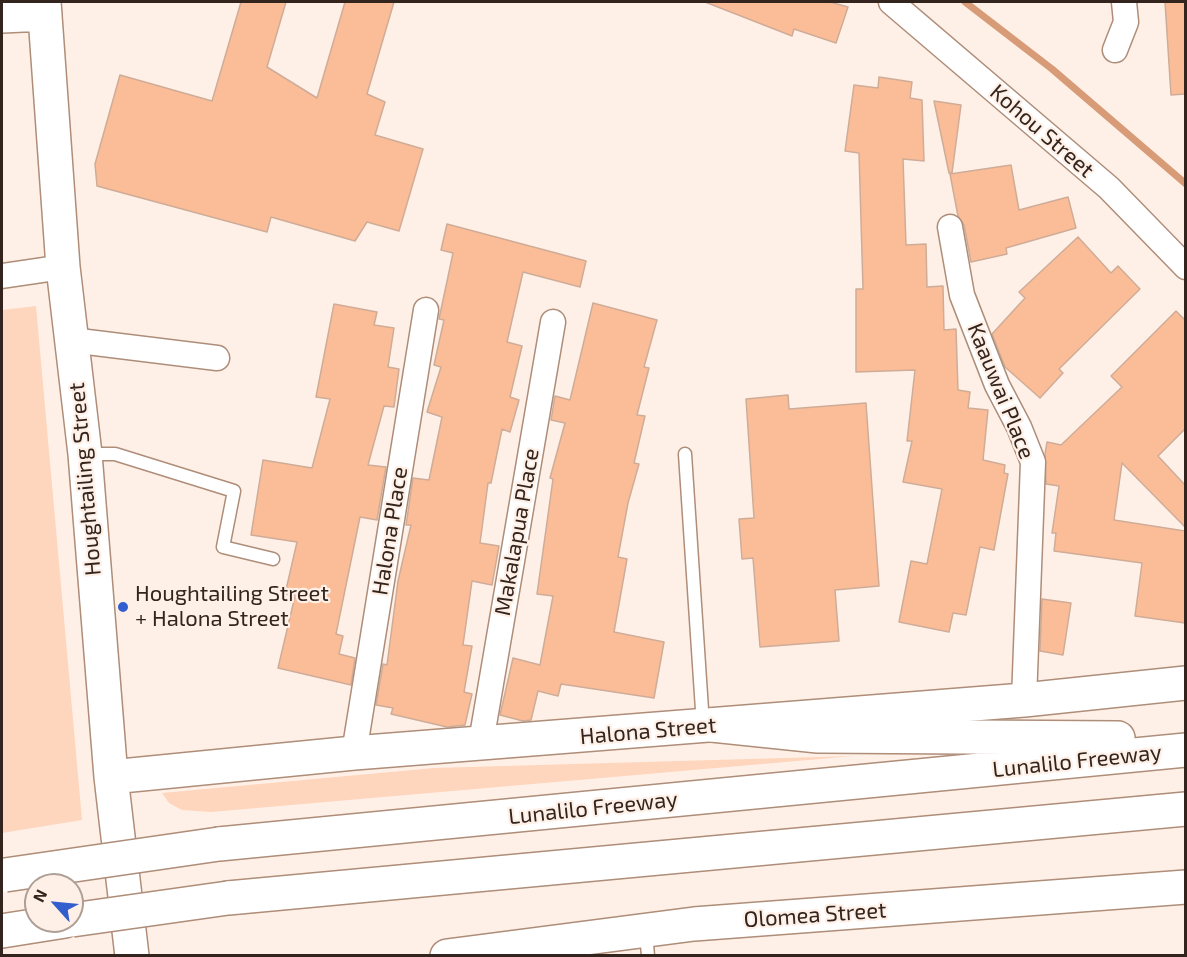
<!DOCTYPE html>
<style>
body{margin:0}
#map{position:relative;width:1187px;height:957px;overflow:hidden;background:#fff0e7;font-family:"Exo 2",sans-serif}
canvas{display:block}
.frame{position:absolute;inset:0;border:3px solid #33251d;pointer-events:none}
.north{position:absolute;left:24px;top:873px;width:60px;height:60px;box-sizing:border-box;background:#fff0e7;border:2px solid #ad9f96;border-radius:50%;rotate:297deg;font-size:16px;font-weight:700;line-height:24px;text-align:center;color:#33251d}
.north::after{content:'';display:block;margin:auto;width:21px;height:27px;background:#335ece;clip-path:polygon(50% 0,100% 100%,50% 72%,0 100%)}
</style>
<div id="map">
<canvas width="1187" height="957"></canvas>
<div class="frame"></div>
<div class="north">N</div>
</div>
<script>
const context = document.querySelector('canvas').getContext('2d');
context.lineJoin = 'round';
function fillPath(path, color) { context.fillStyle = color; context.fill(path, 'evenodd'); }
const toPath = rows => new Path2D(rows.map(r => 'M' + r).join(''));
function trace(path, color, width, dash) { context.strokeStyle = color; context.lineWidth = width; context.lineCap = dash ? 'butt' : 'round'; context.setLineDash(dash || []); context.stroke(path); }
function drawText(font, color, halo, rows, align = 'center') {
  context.font = font + ' "Exo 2",sans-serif'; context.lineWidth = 4.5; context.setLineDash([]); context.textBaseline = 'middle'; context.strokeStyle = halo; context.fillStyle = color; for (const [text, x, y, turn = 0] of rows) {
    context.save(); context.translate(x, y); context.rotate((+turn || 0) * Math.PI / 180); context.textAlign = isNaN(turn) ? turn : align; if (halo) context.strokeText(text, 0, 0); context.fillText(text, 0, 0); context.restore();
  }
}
const green = toPath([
 [36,306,82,820,2,833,2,310],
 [854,756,211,812,182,810,169,803,162,793,434,768]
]);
const stream = toPath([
 [965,2,1052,69,1186,184]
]);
const building = toPath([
 [241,2,286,2,267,67,317,98,345,2,394,2,367,94,385,102,375,135,423,149,399,231,367,222,355,241,271,217,267,232,97,186,95,164,120,75,212,101,241,2],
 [705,2,830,2,848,7,836,43,794,29,792,36,705,2],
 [1165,2,1185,2,1185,94,1171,95,1165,2],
 [879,77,912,82,910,98,922,100,924,161,903,159,906,245,926,244,927,287,943,286,944,330,956,329,958,390,970,392,968,408,988,410,983,460,1005,465,1004,473,1008,474,994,550,980,547,966,615,953,613,949,632,899,622,911,561,927,564,942,489,903,482,912,441,907,441,915,370,856,372,856,289,863,289,859,153,845,151,854,85,878,88,879,77],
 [934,101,961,105,952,173,949,173,934,101],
 [1011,165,1019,210,1068,197,1076,228,1006,248,1007,254,971,262,964,225,958,216,950,174,1011,165],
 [447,224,586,261,580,287,523,272,507,342,522,346,510,397,519,400,510,432,502,429,491,483,488,483,480,543,499,546,492,585,472,581,463,645,472,646,464,692,472,694,465,725,447,727,391,714,393,708,376,705,383,664,387,665,398,581,411,525,406,525,413,478,429,480,442,417,427,412,441,367,434,365,444,320,439,319,453,253,441,250,447,224],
 [1078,237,1111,273,1118,266,1140,289,1059,369,1063,373,1040,398,1005,367,992,334,1025,298,1019,292,1078,237],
 [593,303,657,320,644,367,649,368,637,415,645,416,634,463,639,464,628,503,618,557,627,559,614,632,664,642,654,698,561,684,558,696,538,691,531,720,523,721,500,715,513,658,540,665,553,596,537,594,553,479,550,478,565,423,551,420,555,396,570,400,593,303],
 [334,304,377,312,374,325,394,328,388,367,399,369,394,407,384,406,368,465,386,467,377,520,360,517,336,634,343,636,339,654,355,658,351,685,278,668,295,596,285,594,297,542,251,535,263,460,312,468,330,399,316,397,334,304],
 [1176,311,1185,320,1185,429,1158,456,1185,485,1185,527,1122,463,1114,520,1185,531,1185,623,1135,616,1142,563,1054,551,1056,533,1052,533,1059,486,1046,484,1045,454,1047,442,1061,445,1122,387,1111,376,1176,311],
 [788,395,789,409,866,403,879,586,835,590,839,641,760,647,753,558,742,559,739,519,754,518,746,399,788,395],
 [1042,599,1071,603,1063,655,1040,651,1042,599]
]);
const lane = toPath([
 [86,454,115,454,234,491,223,547,273,559],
 [685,454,703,725],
 [646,933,648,956]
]);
const street = toPath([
 [891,2,1109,188,1186,267],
 [1115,50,1126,22,1124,2],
 [950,227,962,295,997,385,1019,427,1033,462,1024,700],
 [2,276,63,267],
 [71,340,217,358],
 [481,742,553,322],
 [354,753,426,310]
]);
const secondary = toPath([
 [44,2,63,267,85,454,111,777,132,956],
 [2,16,45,14],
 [111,777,354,753,1024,700,1186,683],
 [447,956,694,924,1186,887]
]);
const highway = toPath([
 [712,725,818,736,1118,738],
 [219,844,1186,750],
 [228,898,1186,809],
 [2,931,65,921]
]);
const highwayBridge = toPath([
 [5,875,219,844],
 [72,920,228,898]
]);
const markers = [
 [123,607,6,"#335ece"]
];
const streetNames = [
 ["Kohou Street",1042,131,41],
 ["Kaauwai Place",1001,391,68],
 ["Houghtailing Street",85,479,-95],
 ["Halona Place",390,531,-81],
 ["Makalapua Place",517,532,-80],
 ["Halona Street",648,731,-5],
 ["Lunalilo Freeway",1077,761,-6],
 ["Lunalilo Freeway",593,808,-6],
 ["Olomea Street",815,915,-4]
];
const poiNames = [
 ["Houghtailing Street",135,594],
 ["+ Halona Street",135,619]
];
fillPath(green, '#fed5bd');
trace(stream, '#d79c77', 7);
fillPath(building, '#fbbd97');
trace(building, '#cfac98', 1.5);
trace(lane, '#ae8d79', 15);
trace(street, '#ae8d79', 27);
trace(secondary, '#ae8d79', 36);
trace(highway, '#ae8d79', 36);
trace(lane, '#fff', 12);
trace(street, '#fff', 24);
trace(secondary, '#fff', 33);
trace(highway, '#fff', 33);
trace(highwayBridge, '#ae8d79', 36, []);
trace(highwayBridge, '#fff', 33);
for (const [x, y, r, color] of markers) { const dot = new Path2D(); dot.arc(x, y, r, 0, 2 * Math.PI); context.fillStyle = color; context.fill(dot); trace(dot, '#fff0e7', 2); }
drawText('22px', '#33251d', '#fff0e7', streetNames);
drawText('22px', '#33251d', '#fff0e7', poiNames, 'left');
</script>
